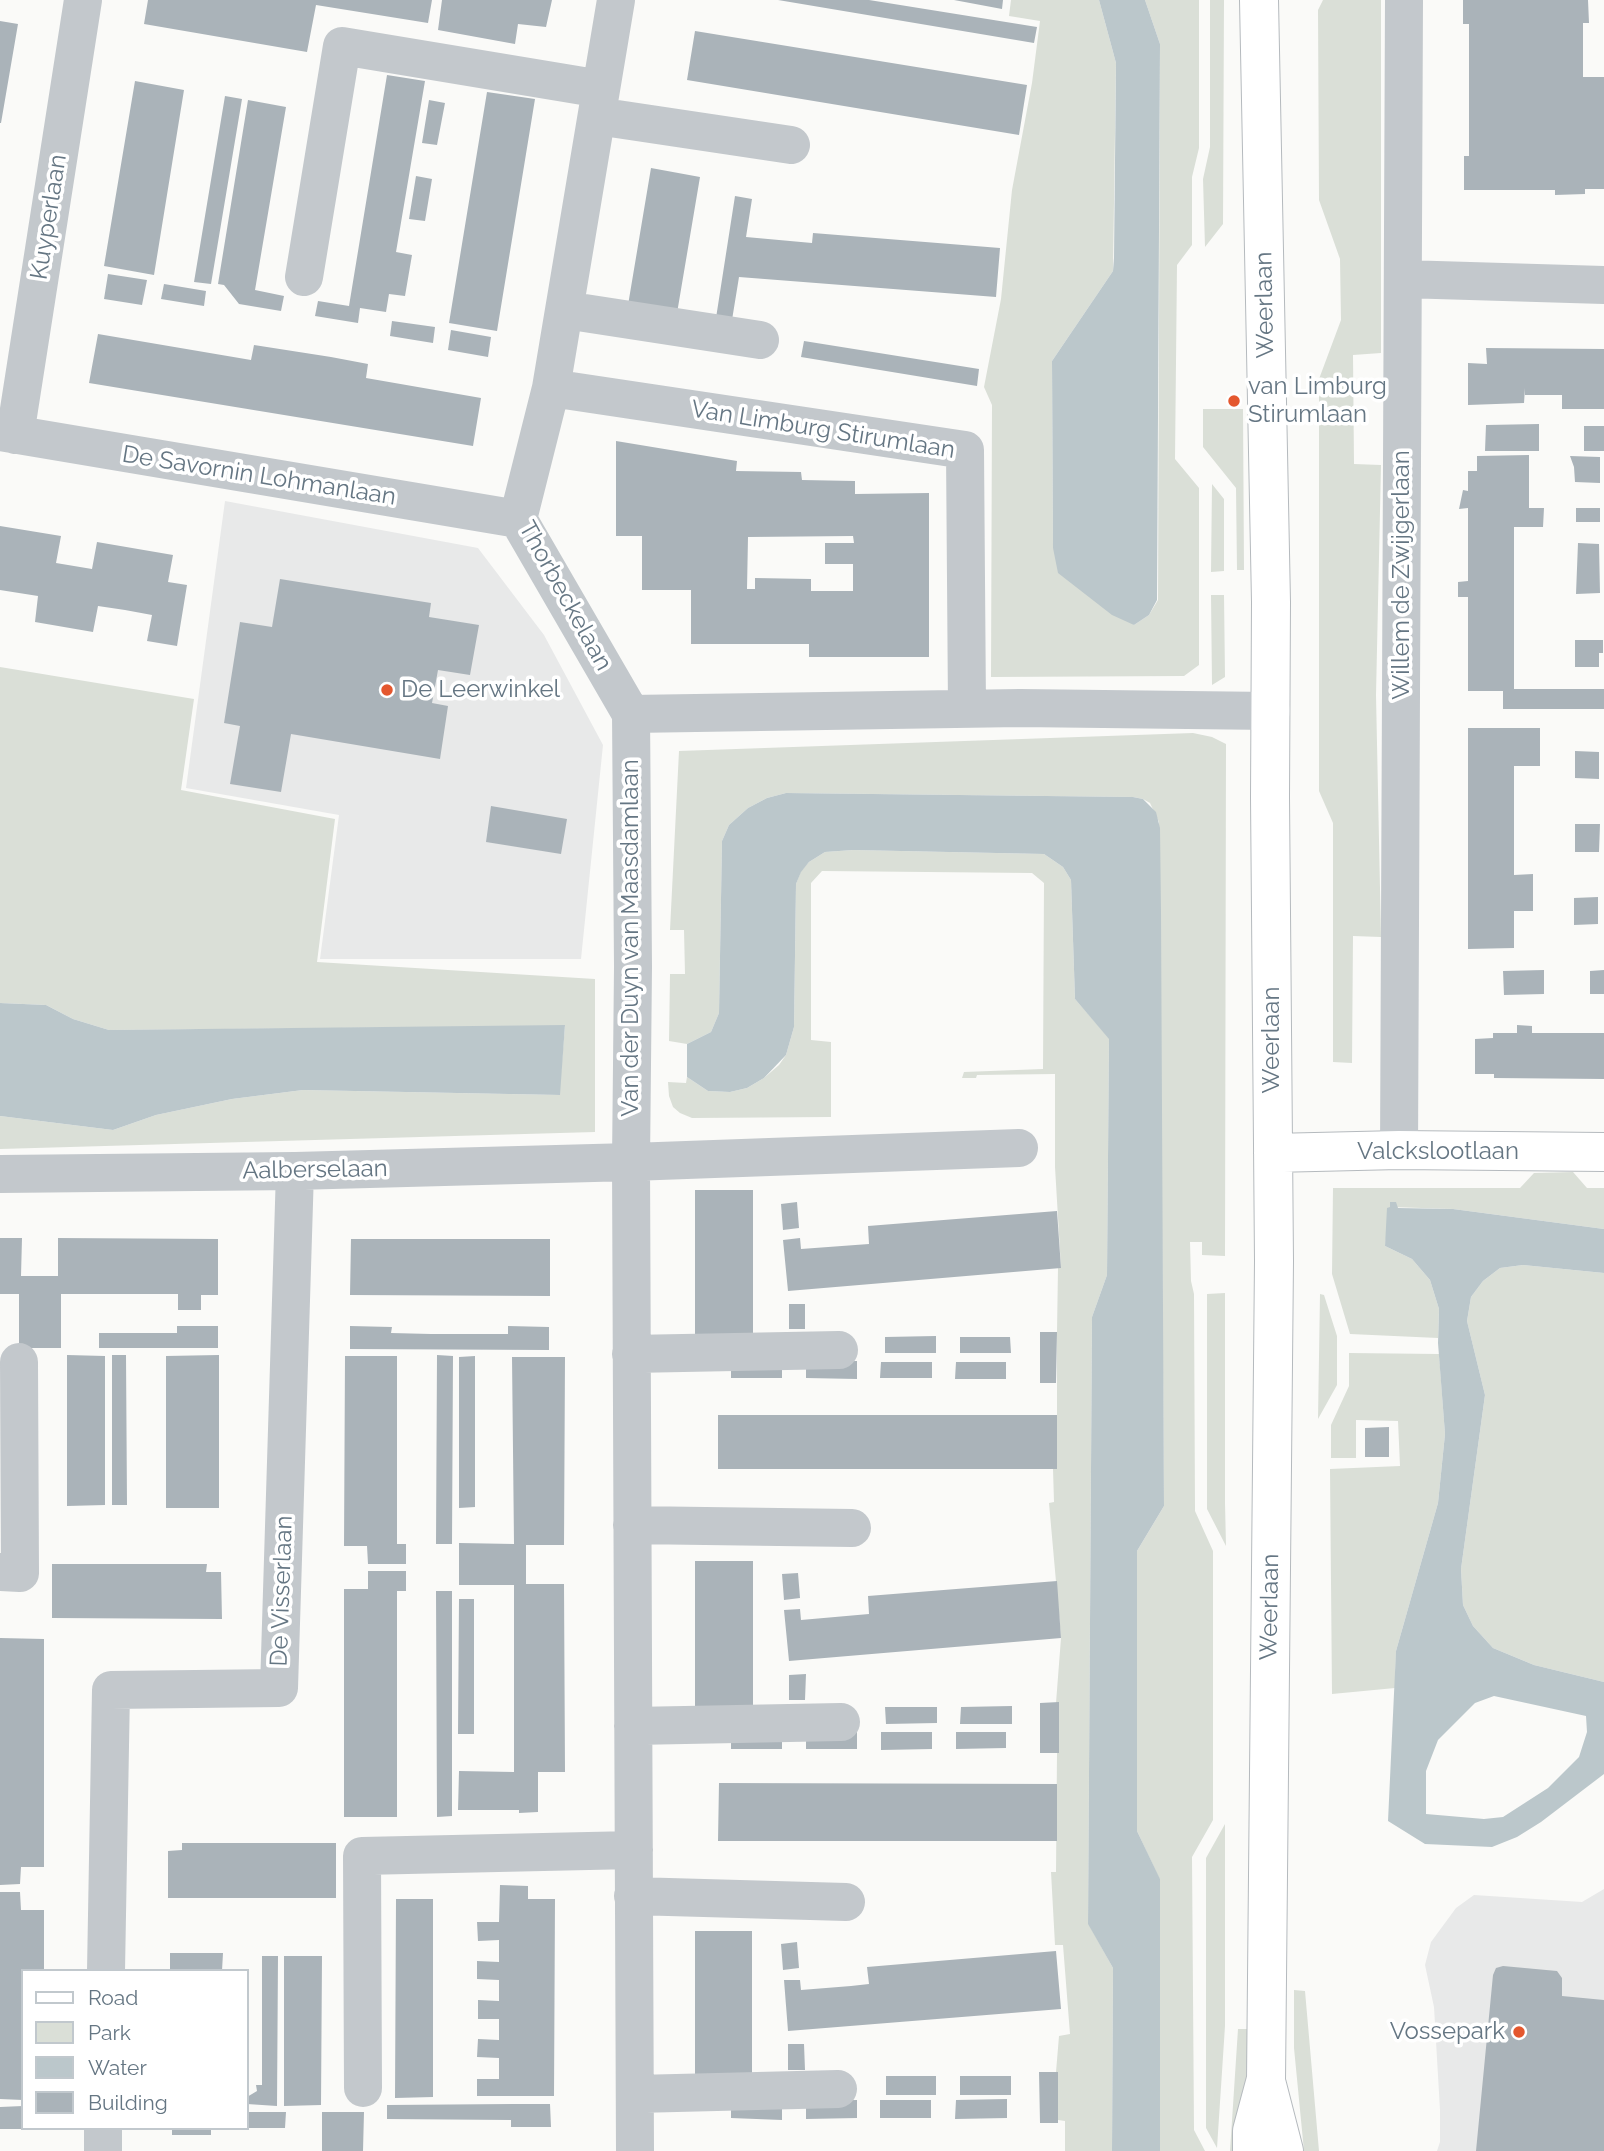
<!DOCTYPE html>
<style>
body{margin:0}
#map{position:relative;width:1604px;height:2151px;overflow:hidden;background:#fafaf8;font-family:Raleway,sans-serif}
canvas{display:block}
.legend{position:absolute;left:21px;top:1969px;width:228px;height:161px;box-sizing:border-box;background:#fff;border:2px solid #c1c8cd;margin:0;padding:9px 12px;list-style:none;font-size:21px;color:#657683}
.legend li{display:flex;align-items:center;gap:14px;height:35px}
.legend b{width:35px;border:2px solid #c1c8cd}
</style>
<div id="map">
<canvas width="1604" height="2151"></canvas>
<ul class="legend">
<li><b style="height:9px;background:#fff"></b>Road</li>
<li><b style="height:19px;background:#dadfd7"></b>Park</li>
<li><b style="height:19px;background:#bbc7cb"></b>Water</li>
<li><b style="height:19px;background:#aab3b9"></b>Building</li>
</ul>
</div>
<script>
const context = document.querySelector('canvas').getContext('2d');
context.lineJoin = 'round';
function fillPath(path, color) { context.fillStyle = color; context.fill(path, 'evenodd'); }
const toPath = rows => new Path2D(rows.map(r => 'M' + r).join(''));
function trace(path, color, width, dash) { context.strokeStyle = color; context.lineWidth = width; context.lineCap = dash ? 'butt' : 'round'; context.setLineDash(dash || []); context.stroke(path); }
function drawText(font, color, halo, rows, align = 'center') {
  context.font = font + ' Raleway,sans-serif'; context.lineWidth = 7; context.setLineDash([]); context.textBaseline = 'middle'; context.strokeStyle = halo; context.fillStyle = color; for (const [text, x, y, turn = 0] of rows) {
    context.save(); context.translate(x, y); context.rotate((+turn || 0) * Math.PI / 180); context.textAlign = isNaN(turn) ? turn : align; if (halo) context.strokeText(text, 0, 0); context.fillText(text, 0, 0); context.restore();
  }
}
const built = toPath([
 [225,501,478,548,544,635,603,745,581,959,320,959,339,815,186,788],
 [1604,1889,1604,2151,1437,2151,1440,2142,1440,2110,1434,2007,1425,1965,1431,1942,1456,1908,1474,1895,1582,1902]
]);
const green = toPath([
 [1011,0,1099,0,1116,63,1113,271,1052,361,1053,548,1134,625,1149,615,1158,600,1160,44,1145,0,1199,0,1199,148,1192,177,1192,245,1177,265,1175,459,1199,488,1199,665,1184,676,991,677,992,405,984,387,1001,299,1012,190,1032,83,1040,21,1009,16],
 [1210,0,1224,0,1223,224,1205,247,1203,179,1210,147],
 [1323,0,1381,0,1381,353,1353,355,1354,464,1381,465,1376,695,1381,937,1353,936,1352,1063,1333,1062,1333,823,1319,791,1319,379,1341,320,1340,259,1319,200,1318,10],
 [1203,409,1243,409,1244,570,1237,570,1236,488,1203,447],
 [1212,484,1224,499,1224,571,1211,572],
 [1211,595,1224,595,1225,677,1212,685],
 [0,667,194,699,181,790,335,819,317,962,595,979,595,1132,0,1149,0,1116,113,1130,156,1115,232,1099,303,1090,559,1095,565,1026,109,1030,73,1019,46,1005,0,1003],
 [1193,733,1212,737,1226,744,1225,1256,1202,1255,1202,1242,1190,1242,1191,1281,1194,1294,1195,1511,1213,1551,1213,1820,1192,1857,1194,2130,1205,2151,1160,2151,1160,1880,1137,1831,1137,1551,1164,1506,1159,822,1150,803,1143,799,1133,797,786,793,767,798,748,808,729,825,722,841,719,1013,711,1032,687,1044,669,1041,670,974,685,974,684,930,670,930,679,751],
 [853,850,1044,854,1063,867,1071,880,1075,999,1109,1038,1107,1275,1092,1317,1088,1923,1113,1968,1112,2151,1065,2151,1065,2121,1058,2120,1056,2072,1059,2036,1070,2034,1063,1945,1055,1945,1051,1872,1056,1872,1057,1753,1059,1753,1056,1703,1061,1638,1049,1503,1054,1502,1053,1469,1057,1469,1057,1332,1058,1268,1061,1268,1055,1167,1055,1074,977,1075,976,1078,962,1078,964,1072,1043,1069,1044,883,1032,873,822,871,811,883,811,1040,831,1042,831,1117,692,1118,680,1113,673,1107,669,1096,668,1082,686,1083,687,1077,708,1091,730,1092,747,1088,764,1078,779,1065,786,1055,794,1027,796,884,801,871,809,862,825,852],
 [1573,1172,1587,1188,1604,1188,1604,1229,1453,1209,1390,1207,1385,1246,1412,1259,1430,1280,1439,1309,1438,1338,1350,1334,1332,1274,1333,1188,1520,1188,1534,1173],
 [1523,1265,1604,1273,1604,1682,1534,1665,1493,1648,1473,1626,1463,1605,1461,1569,1485,1395,1467,1321,1471,1297,1483,1281,1500,1268],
 [1225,1293,1225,1503,1226,1546,1207,1509,1207,1294],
 [1320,1294,1324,1295,1337,1336,1337,1385,1318,1419],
 [1349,1353,1439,1354,1445,1434,1438,1503,1396,1651,1395,1688,1332,1694,1330,1469,1400,1466,1398,1421,1356,1420,1356,1458,1331,1458,1331,1425,1349,1386],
 [1225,1824,1225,2026,1217,2148,1206,2128,1206,1858],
 [1294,1990,1305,1991,1319,2151,1304,2151,1294,2048],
 [1238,2029,1249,2029,1248,2047,1241,2151,1230,2151]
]);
const water = toPath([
 [1099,0,1145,0,1160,44,1157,600,1149,615,1134,625,1112,615,1058,573,1053,548,1052,361,1113,271,1114,258,1116,63],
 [786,793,1133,797,1143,799,1156,812,1160,828,1161,912,1164,1506,1137,1551,1137,1831,1160,1879,1160,2151,1112,2151,1113,1968,1088,1924,1092,1317,1107,1275,1109,1039,1075,999,1071,880,1063,867,1044,854,853,850,825,852,809,862,801,872,796,884,794,1027,786,1055,764,1078,747,1088,730,1092,708,1091,687,1077,687,1044,711,1032,719,1013,722,841,729,825,748,808,767,798],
 [0,1003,46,1005,73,1019,109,1030,565,1025,560,1095,303,1090,232,1099,156,1115,113,1130,0,1116],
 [1390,1202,1396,1202,1398,1208,1453,1209,1604,1229,1604,1273,1523,1265,1500,1268,1483,1281,1471,1297,1467,1321,1485,1395,1461,1569,1463,1605,1473,1626,1493,1648,1534,1665,1604,1682,1604,1774,1541,1822,1517,1837,1492,1847,1425,1844,1388,1821,1396,1651,1438,1503,1445,1434,1438,1343,1439,1309,1430,1280,1412,1259,1385,1246,1387,1208,1390,1207],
 [1494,1696,1586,1716,1587,1732,1579,1757,1548,1788,1503,1817,1484,1819,1426,1814,1426,1771,1438,1740,1475,1703]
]);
const building = toPath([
 [148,0,432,0,428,23,316,5,307,52,144,24],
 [442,0,552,0,546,27,518,24,515,44,438,30],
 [778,0,869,0,1037,27,1034,43],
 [954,0,1003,0,1002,9],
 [1463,0,1588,0,1589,23,1583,23,1583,77,1604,77,1604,189,1585,189,1585,194,1555,195,1555,190,1464,190,1464,156,1469,156,1469,24,1463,24],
 [0,21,18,24,1,123,0,123],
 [695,31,1027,85,1019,135,687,80],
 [387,75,425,81,396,252,412,255,405,296,389,294,386,312,360,308,358,323,315,316,318,301,349,306],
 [135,81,184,90,154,275,104,266],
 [487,92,535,99,497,331,449,323],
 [225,96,242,99,211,284,194,282],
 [248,100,286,107,255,290,284,296,281,311,239,304,224,285,218,284],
 [429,100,445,103,437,145,422,143],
 [651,168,700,177,675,325,626,317],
 [416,176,432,179,425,221,409,219],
 [735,196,752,199,746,237,812,243,813,233,1000,248,996,297,739,277,732,320,716,318],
 [108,274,147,280,142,305,104,299],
 [164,284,206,291,204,306,161,299],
 [392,321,435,327,433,343,390,336],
 [451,330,491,337,488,357,448,350],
 [98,334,251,360,254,345,331,357,368,364,366,378,481,398,473,446,89,383],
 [804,341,979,369,977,386,801,357],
 [1486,348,1604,349,1604,409,1562,409,1562,395,1525,395,1525,388,1524,403,1468,405,1468,363,1487,364],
 [1539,424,1539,451,1485,451,1486,425],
 [1584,426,1604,426,1604,451,1584,451],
 [616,441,737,461,736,471,801,472,802,480,855,481,855,494,929,493,929,657,809,657,809,644,691,644,691,590,642,590,642,536,616,536],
 [853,536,854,543,825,543,825,564,853,564,853,591,811,591,811,579,755,578,755,589,747,589,748,537],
 [1529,455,1529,508,1544,508,1543,527,1514,527,1514,689,1604,689,1604,709,1503,709,1503,691,1468,691,1468,597,1458,597,1458,582,1468,581,1468,508,1459,509,1463,490,1468,491,1468,471,1477,471,1477,456],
 [1570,456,1600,457,1600,483,1575,482,1574,467],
 [1576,508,1600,508,1600,522,1576,522],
 [0,526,61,536,56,563,92,569,97,542,173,555,168,582,187,585,177,646,147,641,152,615,125,610,98,606,93,632,35,622,38,596,0,590],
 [1578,543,1599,544,1600,593,1576,594],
 [280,579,431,603,429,617,479,625,470,675,438,670,432,703,448,706,440,759,291,734,281,792,230,784,240,726,224,723,240,622,272,627],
 [1575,640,1603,640,1603,653,1599,653,1599,667,1575,667],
 [1468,728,1540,728,1540,766,1514,766,1514,875,1533,874,1533,911,1514,911,1514,948,1468,949],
 [1575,751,1599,752,1599,779,1575,778],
 [491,806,567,819,561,854,486,842],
 [1575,824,1600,824,1599,852,1575,852],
 [1598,897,1598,924,1574,925,1574,898],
 [1544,970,1544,994,1504,995,1503,971],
 [1604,970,1604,994,1590,994,1590,971],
 [1517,1025,1532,1026,1532,1033,1604,1033,1604,1079,1494,1078,1494,1074,1475,1074,1475,1039,1493,1038,1493,1033,1517,1033],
 [695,1190,753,1190,753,1342,695,1342],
 [797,1202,799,1228,783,1230,781,1204],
 [1057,1211,1061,1268,788,1291,783,1240,800,1238,801,1249,869,1244,868,1226],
 [0,1238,22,1238,21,1276,58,1276,58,1238,218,1239,218,1295,201,1295,201,1310,178,1310,178,1294,61,1294,61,1348,19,1348,19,1294,0,1294],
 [351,1239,550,1239,550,1296,350,1295],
 [789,1304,805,1304,805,1329,789,1329],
 [177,1326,218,1326,218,1348,99,1348,99,1333,177,1333],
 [350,1326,392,1327,391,1333,431,1334,508,1334,508,1326,549,1327,549,1350,350,1349],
 [1040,1332,1057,1332,1056,1383,1040,1383],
 [936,1336,936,1353,885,1353,885,1337],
 [960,1337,1010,1337,1011,1353,960,1353],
 [67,1355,105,1356,105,1505,67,1506],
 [112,1355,126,1355,127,1505,112,1505],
 [219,1355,219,1508,166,1508,166,1356],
 [437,1355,453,1356,452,1544,436,1544],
 [345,1356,397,1356,397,1544,406,1544,406,1564,368,1564,367,1546,344,1546],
 [475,1356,475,1507,459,1508,459,1357],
 [512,1357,565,1357,564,1545,526,1545,526,1584,564,1584,565,1772,538,1772,538,1812,519,1813,519,1810,458,1810,459,1771,514,1772,514,1585,459,1585,459,1543,514,1544],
 [857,1361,857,1379,806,1378,806,1362],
 [731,1362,782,1362,782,1378,731,1378],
 [881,1362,932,1362,932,1378,880,1378],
 [956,1362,1006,1362,1006,1379,955,1379],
 [718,1415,1057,1415,1057,1469,718,1469],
 [1389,1427,1389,1457,1365,1457,1365,1428],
 [695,1561,753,1561,753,1713,695,1713],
 [52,1564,207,1564,206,1572,221,1572,222,1619,52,1618],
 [368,1571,406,1571,406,1591,397,1591,397,1817,344,1817,344,1589,368,1589],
 [798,1573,800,1598,784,1600,782,1574],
 [1057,1581,1061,1638,789,1661,784,1610,800,1609,801,1620,869,1614,868,1596],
 [436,1591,452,1591,452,1816,437,1817],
 [459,1599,474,1599,474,1734,458,1734],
 [0,1638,44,1639,44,1867,21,1867,20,1884,0,1885],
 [806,1674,805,1700,789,1700,789,1675],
 [1059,1702,1059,1753,1040,1753,1040,1703],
 [1012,1706,1012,1724,960,1724,961,1707],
 [885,1707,937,1707,937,1723,886,1724],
 [857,1732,857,1749,806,1749,806,1733],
 [881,1732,932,1732,932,1749,881,1750],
 [956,1732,1006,1732,1006,1748,956,1749],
 [731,1733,782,1733,782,1749,731,1749],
 [719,1783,1057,1784,1057,1841,718,1841],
 [182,1843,336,1843,336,1898,168,1898,168,1851,182,1850],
 [500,1885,528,1886,528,1899,555,1899,554,2096,477,2096,477,2079,499,2079,499,2058,477,2057,478,2039,499,2040,499,2019,478,2019,478,2000,499,2001,499,1980,477,1979,477,1961,499,1962,499,1940,478,1941,477,1922,499,1922],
 [0,1892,20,1892,21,1910,44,1910,44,1971,23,1971,23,2100,0,2099],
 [396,1899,433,1899,433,2097,395,2098],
 [695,1931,752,1931,752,2083,695,2082],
 [797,1942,799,1968,783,1970,781,1944],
 [1056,1951,1061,2009,788,2031,784,1980,800,1980,801,1990,851,1986,869,1984,867,1967],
 [170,1953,223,1953,222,1971,170,1971],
 [262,1956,278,1956,277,2106,247,2104,247,2097,257,2091,256,2085,262,2085],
 [284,1956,322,1956,321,2105,284,2106],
 [1503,1966,1557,1971,1562,1978,1562,1996,1604,2000,1604,2151,1476,2151,1493,1975,1496,1968],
 [788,2044,804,2044,805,2070,788,2070],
 [1039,2072,1058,2072,1058,2123,1040,2123],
 [886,2076,936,2076,936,2095,886,2095],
 [960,2076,1011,2076,1011,2095,960,2095],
 [1007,2099,1007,2118,955,2119,956,2100],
 [857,2100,857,2118,806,2119,806,2101],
 [880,2100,931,2100,931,2118,880,2118],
 [731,2101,782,2101,782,2120,731,2118],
 [512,2104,550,2104,551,2127,511,2127,511,2120,387,2119,387,2105],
 [23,2106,23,2129,0,2129,0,2107],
 [247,2112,286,2112,285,2128,247,2128],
 [322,2112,364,2112,363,2151,322,2151],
 [172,2128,211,2128,211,2135,172,2135]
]);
const minor = toPath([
 [597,116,791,145],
 [304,277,342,46,601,89],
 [1403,279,1604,285],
 [565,310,760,340],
 [551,388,965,450,967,709],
 [0,432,518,519],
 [15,435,83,0],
 [631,714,1020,708,1271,711],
 [1399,1150,1404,0],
 [0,1174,295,1171,631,1162,633,967,631,714,518,519,551,388,616,0],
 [631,1354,839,1350],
 [632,1525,852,1528],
 [0,1572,20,1573,19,1362],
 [633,1726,841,1722],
 [633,1896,846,1902],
 [106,1971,111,1690,279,1688,295,1171],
 [363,2088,362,1856,634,1850],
 [636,2094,838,2089],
 [103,2151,103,2128],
 [635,2151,631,1162,1019,1148]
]);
const major = toPath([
 [1273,1153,1399,1150,1604,1152],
 [1267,2085,1284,2151],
 [1252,2151,1252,2131,1266,2079,1274,1261,1270,797,1271,602,1259,0]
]);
const markers = [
 [1234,401,7,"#e4572e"],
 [387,690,7,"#e4572e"],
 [1519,2032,7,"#e4572e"]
];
const streetNames = [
 ["Kuyperlaan",49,217,-81],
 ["Weerlaan",1265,305,-91],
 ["Van Limburg Stirumlaan",823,430,9],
 ["De Savornin Lohmanlaan",259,476,9],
 ["Willem de Zwijgerlaan",1402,575,-90],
 ["Thorbeckelaan",565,596,61],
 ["Van der Duyn van Maasdamlaan",631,938,-90],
 ["Weerlaan",1272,1040,-90],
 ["Valckslootlaan",1438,1152],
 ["Aalberselaan",315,1170,-1],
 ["De Visserlaan",282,1591,-88],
 ["Weerlaan",1270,1607,-89]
];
const poiNames = [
 ["van Limburg",1248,387],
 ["Stirumlaan",1248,415],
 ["De Leerwinkel",401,690],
 ["Vossepark",1505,2032,"right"]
];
fillPath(built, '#e8e9e9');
fillPath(green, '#dadfd7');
fillPath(water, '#bbc7cb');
fillPath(building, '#aab3b9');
trace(major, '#b5babe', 40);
trace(minor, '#c3c8cc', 38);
trace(major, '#fff', 38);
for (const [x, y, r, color] of markers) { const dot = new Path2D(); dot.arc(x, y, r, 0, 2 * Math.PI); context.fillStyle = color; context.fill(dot); trace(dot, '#fff', 2.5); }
drawText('24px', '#657683', '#fff', streetNames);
drawText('24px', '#657683', '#fff', poiNames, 'left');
</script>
